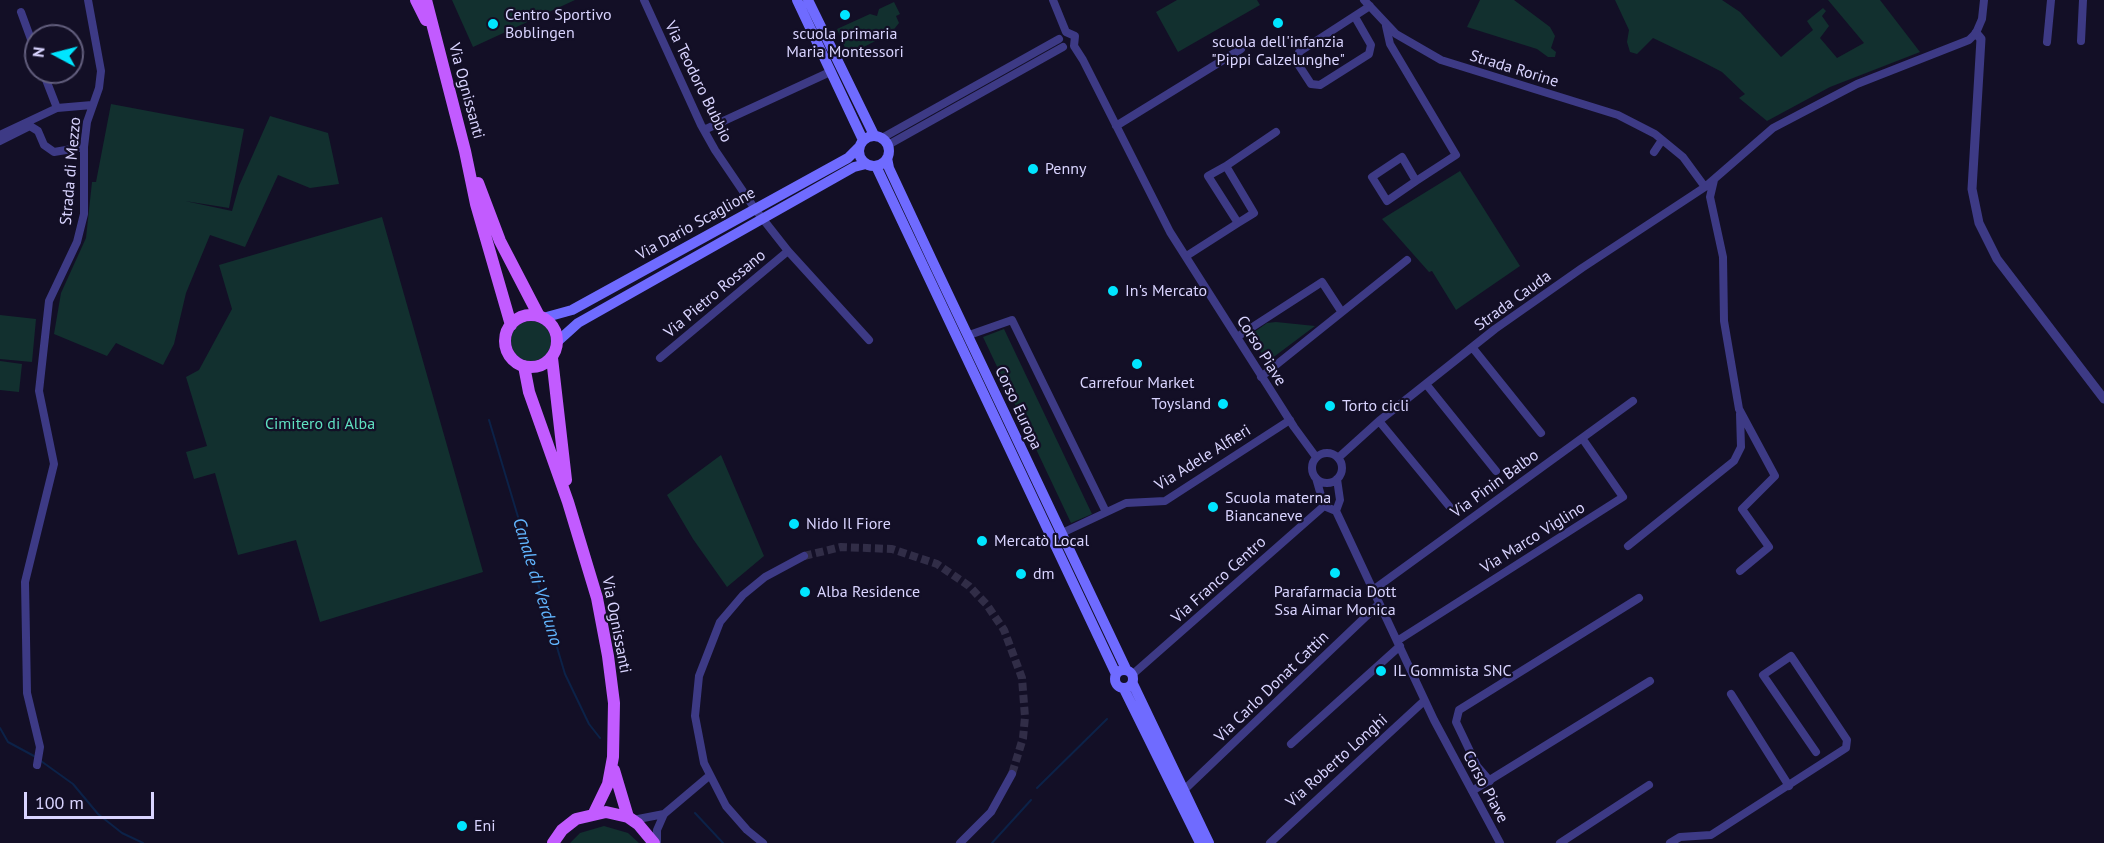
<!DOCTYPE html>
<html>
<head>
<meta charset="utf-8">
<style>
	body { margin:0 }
	#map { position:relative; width:2104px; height:843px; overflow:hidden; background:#130f26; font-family:"PT Sans",sans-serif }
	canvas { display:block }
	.north { position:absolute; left:24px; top:24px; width:60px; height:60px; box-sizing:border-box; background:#130f26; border:2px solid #625e7d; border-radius:50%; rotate:277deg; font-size:16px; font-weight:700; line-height:24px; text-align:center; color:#d9d4ff }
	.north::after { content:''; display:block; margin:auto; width:21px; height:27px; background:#00e5ff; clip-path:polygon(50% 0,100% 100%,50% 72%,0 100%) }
	.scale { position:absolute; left:24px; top:792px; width:130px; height:27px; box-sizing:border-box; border:3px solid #d9d4ff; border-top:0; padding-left:8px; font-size:18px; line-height:21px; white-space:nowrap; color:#d9d4ff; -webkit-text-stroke:4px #130f26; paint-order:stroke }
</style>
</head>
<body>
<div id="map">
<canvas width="2104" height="843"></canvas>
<div class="north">N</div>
<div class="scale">100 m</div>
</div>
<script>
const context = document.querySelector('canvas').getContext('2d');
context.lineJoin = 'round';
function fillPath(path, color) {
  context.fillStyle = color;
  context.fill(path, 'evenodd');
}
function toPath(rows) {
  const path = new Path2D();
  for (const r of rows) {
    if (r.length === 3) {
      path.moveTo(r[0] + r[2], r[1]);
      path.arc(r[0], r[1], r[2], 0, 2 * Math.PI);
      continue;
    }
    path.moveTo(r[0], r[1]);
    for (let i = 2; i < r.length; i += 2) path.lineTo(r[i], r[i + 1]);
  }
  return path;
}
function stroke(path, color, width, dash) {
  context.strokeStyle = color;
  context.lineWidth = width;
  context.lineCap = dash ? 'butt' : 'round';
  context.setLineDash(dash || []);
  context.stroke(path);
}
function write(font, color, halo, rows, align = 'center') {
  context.font = font + ' "PT Sans",sans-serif';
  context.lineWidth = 4.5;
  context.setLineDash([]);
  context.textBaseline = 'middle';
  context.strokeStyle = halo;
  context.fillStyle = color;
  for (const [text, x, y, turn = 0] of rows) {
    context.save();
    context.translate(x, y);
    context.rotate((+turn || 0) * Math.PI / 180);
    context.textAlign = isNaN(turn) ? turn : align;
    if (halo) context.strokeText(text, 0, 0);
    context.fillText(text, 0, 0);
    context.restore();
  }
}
fillPath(toPath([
	[452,0,575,0,473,47],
	[1177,0,1257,0,1260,5,1178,52,1156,12],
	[1480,0,1514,0,1550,27,1555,36,1551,48,1556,52,1555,57,1548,57,1537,49,1467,27],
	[1615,0,1722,0,1740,12,1781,57,1813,30,1807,21,1823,8,1826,11,1822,16,1829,26,1820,38,1837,58,1864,43,1828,0,1880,0,1920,52,1830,87,1767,121,1739,98,1745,94,1722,72,1699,60,1653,38,1637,54,1630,52,1627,42,1629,30],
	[894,2,900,14,896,16,899,23,891,33,848,55,837,29,870,14,877,16,879,9],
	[111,104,244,129,229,208,185,201,232,211,239,186,270,116,328,133,339,184,310,188,278,175,245,247,210,235,186,293,174,344,163,365,116,343,107,356,54,334,61,293,86,238,92,182,96,182],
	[1460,171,1520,266,1456,310,1432,271,1429,272,1382,219],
	[382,217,483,572,320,622,296,540,238,555,215,473,194,479,186,452,207,446,186,377,199,370,232,309,219,265],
	[0,315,36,319,32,362,0,359],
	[531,341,20],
	[1276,322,1315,326,1267,362,1250,335,1267,323],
	[1004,329,1092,514,1071,523,983,337],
	[0,361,22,364,19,392,0,390],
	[721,455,764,556,727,587,693,539,667,495],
	[604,826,628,833,639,843,570,843,580,833]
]), '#12302f');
stroke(toPath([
	[489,420,565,674,589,724,600,738],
	[0,728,8,742,34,756,73,784,98,814,122,833,143,843],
	[1037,788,1107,719],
	[695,813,723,843],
	[992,843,1031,800]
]), '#0c2248', 2);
stroke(toPath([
	[804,556,841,547,892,549,937,564,969,586,987,605,1004,630,1022,678,1025,717,1023,738,1012,774]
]), '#312d47', 8, [8, 4]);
stroke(toPath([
	[644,0,701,125,715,150,755,209,788,251,869,340],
	[1053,0,1066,32,1075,36,1074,46,1083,60,1170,232,1294,427,1316,457],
	[1364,0,1396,34,1441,60,1618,115,1655,134,1683,157,1705,187],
	[21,12,36,53],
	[1355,17,1371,45,1369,54,1320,85,1311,84,1298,64,1299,52,1370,6],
	[1386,26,1390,44,1456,155,1416,181,1387,201,1372,177,1402,157,1416,181],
	[2081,41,2083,0],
	[2047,42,2051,0],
	[43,72,57,108],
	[1116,126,1241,49],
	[704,130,830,72],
	[0,135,57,108,92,105],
	[882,138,1059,39],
	[0,141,30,126,38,131,44,145,54,152,84,147],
	[888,145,1063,47],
	[1654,152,1662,140],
	[1226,166,1276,132],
	[1714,180,1710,197,1723,257,1724,321,1739,409,1775,476,1742,509,1769,547,1740,571],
	[1186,257,1188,255,1238,223,1254,213,1226,166,1208,176,1238,223],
	[972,334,1012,320,1106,512],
	[1237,337,1322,282,1341,311],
	[1472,347,1541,433],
	[660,358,788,251],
	[1261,377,1407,260],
	[1426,384,1496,471],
	[1379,421,1449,506],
	[1327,468,15],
	[1338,458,1379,421,1495,329,1582,268,1705,187,1773,128,1857,84,1969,40,1976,33,1982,19,1984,0],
	[1316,478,1324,506,1336,511],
	[1336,511,1434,720,1500,843],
	[1336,511,1340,500,1337,479],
	[1062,533,1126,503,1165,501,1290,420],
	[1628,546,1734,461,1741,447,1740,414],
	[1373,590,1633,401],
	[1397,641,1623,497,1582,438],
	[1133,674,1324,506],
	[1731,694,1789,786],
	[1291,744,1400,646],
	[37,765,40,747,27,693,25,582,54,464,39,391,49,301,77,242,84,214,84,147,87,122,99,88,101,71,88,0],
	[1490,781,1477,766,1456,722,1459,710,1639,598],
	[1184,790,1379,604],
	[1472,791,1650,681],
	[633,820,664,814],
	[657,843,657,830,664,814,709,776],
	[763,843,747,830,726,806,704,763,695,716,699,676,720,622,743,595,765,577,804,556],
	[960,843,991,812,1012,774],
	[1270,843,1424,701],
	[1560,843,1649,785],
	[1670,843,1680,837,1711,835,1846,748,1847,740,1791,656,1763,675,1816,752]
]), '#3d3a85', 8);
stroke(toPath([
	[1976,33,1981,39,1972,189,1979,223,1997,259,2104,399]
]), '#3d3a85', 9);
stroke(toPath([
	[797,0,863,140],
	[808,0,874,135],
	[874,151,15],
	[887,158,889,168,932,260,1126,669],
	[876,166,1116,674],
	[543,318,572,310,848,158,859,147],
	[558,341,578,323,854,167,866,164],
	[1124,679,9],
	[1133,684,1209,843],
	[1124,689,1200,843]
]), '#6f6bff', 10);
stroke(toPath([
	[416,0,426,20],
	[426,0,465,151,476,204,511,325],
	[478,183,500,241,539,316],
	[531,341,26],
	[552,358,566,480],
	[524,366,529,392,568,502,597,598,608,656,614,703,613,757,608,784,594,813],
	[614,770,628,817],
	[553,843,562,830,576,819,606,812,628,817,638,824,654,843]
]), '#c25bff', 12);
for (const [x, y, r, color] of [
	[845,15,6,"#00e5ff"],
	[1278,23,6,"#00e5ff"],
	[493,24,6,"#00e5ff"],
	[1033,169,6,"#00e5ff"],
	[1113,291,6,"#00e5ff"],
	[1137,364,6,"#00e5ff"],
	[1223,404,6,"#00e5ff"],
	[1330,406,6,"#00e5ff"],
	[1213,507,6,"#00e5ff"],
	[794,524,6,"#00e5ff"],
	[982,541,6,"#00e5ff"],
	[1335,573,6,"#00e5ff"],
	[1021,574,6,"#00e5ff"],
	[805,592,6,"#00e5ff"],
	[1381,671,6,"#00e5ff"],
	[462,826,6,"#00e5ff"]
]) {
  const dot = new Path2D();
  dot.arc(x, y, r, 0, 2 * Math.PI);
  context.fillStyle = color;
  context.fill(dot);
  stroke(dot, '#130f26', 2);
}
write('16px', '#d9d4ff', '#130f26', [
	["Centro Sportivo",505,15],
	["Boblingen",505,33],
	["scuola primaria",845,34,"center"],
	["Maria Montessori",845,52,"center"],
	["scuola dell'infanzia",1278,42,"center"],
	["\"Pippi Calzelunghe\"",1278,60,"center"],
	["Penny",1045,169],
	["In's Mercato",1125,291],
	["Carrefour Market",1137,383,"center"],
	["Toysland",1211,404,"right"],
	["Torto cicli",1342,406],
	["Scuola materna",1225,498],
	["Biancaneve",1225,516],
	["Nido Il Fiore",806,524],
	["Mercatò Local",994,541],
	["dm",1033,574],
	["Alba Residence",817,592],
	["Parafarmacia Dott",1335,592,"center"],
	["Ssa Aimar Monica",1335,610,"center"],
	["IL Gommista SNC",1393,671],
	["Eni",474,826]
], 'left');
write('16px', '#d9d4ff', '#130f26', [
	["Strada Rorine",1514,69,17],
	["Via Teodoro Bubbio",698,82,64],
	["Via Ognissanti",466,91,75],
	["Strada di Mezzo",71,171,-85],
	["Via Dario Scaglione",696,224,-29],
	["Via Pietro Rossano",715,294,-40],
	["Strada Cauda",1513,301,-36],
	["Corso Piave",1261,351,58],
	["Corso Europa",1018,408,65],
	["Via Adele Alfieri",1203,458,-32],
	["Via Pinin Balbo",1495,484,-36],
	["Via Marco Viglino",1533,538,-32],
	["Via Franco Centro",1219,580,-42],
	["Via Ognissanti",616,625,79],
	["Via Carlo Donat Cattin",1272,687,-44],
	["Via Roberto Longhi",1337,761,-42],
	["Corso Piave",1485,787,62]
]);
write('16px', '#5fe0c0', '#130f26', [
	["Cimitero di Alba",320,424]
]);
write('italic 18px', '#62b6ff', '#130f26', [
	["Canale di Verduno",537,582,73]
]);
</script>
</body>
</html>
